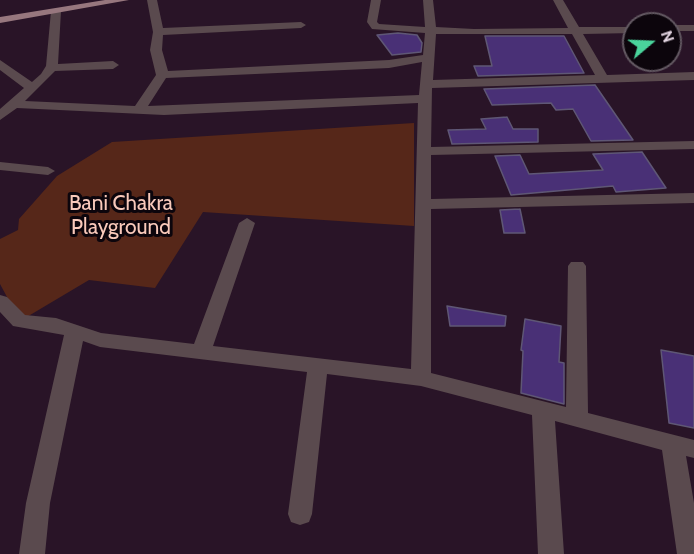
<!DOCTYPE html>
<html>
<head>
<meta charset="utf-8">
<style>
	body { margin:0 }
	#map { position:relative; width:694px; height:554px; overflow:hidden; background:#291427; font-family:Cabin,sans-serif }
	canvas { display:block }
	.north { position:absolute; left:622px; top:12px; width:60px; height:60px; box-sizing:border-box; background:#0c050c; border:2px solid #635962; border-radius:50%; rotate:71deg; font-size:16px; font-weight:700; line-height:24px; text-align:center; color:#e5d6e3 }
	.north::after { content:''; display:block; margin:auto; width:21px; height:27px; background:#4ad49c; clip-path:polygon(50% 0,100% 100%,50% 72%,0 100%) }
</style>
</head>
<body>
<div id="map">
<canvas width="694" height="554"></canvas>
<div class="north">N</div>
</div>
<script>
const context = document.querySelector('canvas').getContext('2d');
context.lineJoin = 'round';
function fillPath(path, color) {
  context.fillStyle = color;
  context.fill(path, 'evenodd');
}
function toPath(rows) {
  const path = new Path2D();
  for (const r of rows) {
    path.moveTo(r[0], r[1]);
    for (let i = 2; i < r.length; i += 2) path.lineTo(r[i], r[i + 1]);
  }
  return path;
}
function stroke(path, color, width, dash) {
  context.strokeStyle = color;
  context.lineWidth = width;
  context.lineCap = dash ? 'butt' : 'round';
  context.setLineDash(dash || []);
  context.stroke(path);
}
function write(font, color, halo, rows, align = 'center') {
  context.font = font + ' Cabin,sans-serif';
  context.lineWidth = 6;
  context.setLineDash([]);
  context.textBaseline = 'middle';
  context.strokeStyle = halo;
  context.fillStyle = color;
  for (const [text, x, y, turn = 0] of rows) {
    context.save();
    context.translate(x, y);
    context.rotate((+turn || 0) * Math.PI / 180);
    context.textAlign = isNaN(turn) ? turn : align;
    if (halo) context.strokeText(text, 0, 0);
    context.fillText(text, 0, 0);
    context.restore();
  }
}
fillPath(toPath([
	[414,123,414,226,203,212,155,288,89,280,20,321,0,284,0,239,18,230,19,219,57,176,112,142]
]), '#562719');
const building = toPath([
	[398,33,417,35,422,43,421,52,392,55,377,35,398,33],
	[485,36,564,36,584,73,478,76,474,66,492,66,485,36],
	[595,85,633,140,591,141,573,109,556,110,551,103,492,105,484,89,595,85],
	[507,117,513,129,538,129,538,142,452,144,448,130,486,129,481,119,507,117],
	[642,152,666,188,616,192,613,186,511,195,495,156,520,155,529,174,603,170,593,154,642,152],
	[520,209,525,233,504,233,500,210,520,209],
	[447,306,506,316,505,326,450,326,447,306],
	[525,319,561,326,559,362,564,363,564,404,521,393,523,351,521,350,525,319],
	[661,350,694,356,694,428,669,423,661,350]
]);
fillPath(building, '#493076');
stroke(building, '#5f5775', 1.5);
fillPath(toPath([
	[147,0,157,0,163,28,301,22,306,25,301,28,163,35,162,50,168,71,389,60,423,55,425,33,372,29,367,22,371,0,381,0,377,22,379,24,425,27,423,0,433,0,436,27,474,29,568,28,553,0,563,0,579,27,634,27,634,33,583,34,607,75,694,72,694,80,432,88,431,147,694,141,694,149,431,155,431,199,694,193,694,203,431,209,431,373,566,407,568,266,571,262,583,262,586,266,588,413,694,440,694,458,686,456,694,503,694,554,677,554,662,450,555,421,564,554,538,554,532,415,421,386,327,374,312,514,309,522,300,525,291,522,288,514,307,372,100,347,83,341,50,503,45,554,19,554,26,503,64,335,13,326,0,312,0,295,7,297,25,315,56,318,101,333,194,344,239,223,247,218,255,223,213,346,411,369,418,103,164,115,17,108,0,120,0,109,24,88,0,70,0,60,32,82,41,74,46,66,51,11,56,8,61,11,58,64,113,61,119,65,113,69,55,71,25,101,135,106,156,75,150,50,153,32,147,0],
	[436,34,572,34,595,75,433,80,436,34],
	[422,62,419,95,148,106,166,78,389,68,422,62],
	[670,25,694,25,694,31,670,31,670,25],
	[0,162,48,167,55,171,48,175,0,170,0,162]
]), '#5a4a4e');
fillPath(toPath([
	[105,0,129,0,0,23,0,17,105,0]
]), '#97777e');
write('21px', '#f9c9ba', '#0c050c', [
	["Bani Chakra",121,204],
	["Playground",121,228]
]);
</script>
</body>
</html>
